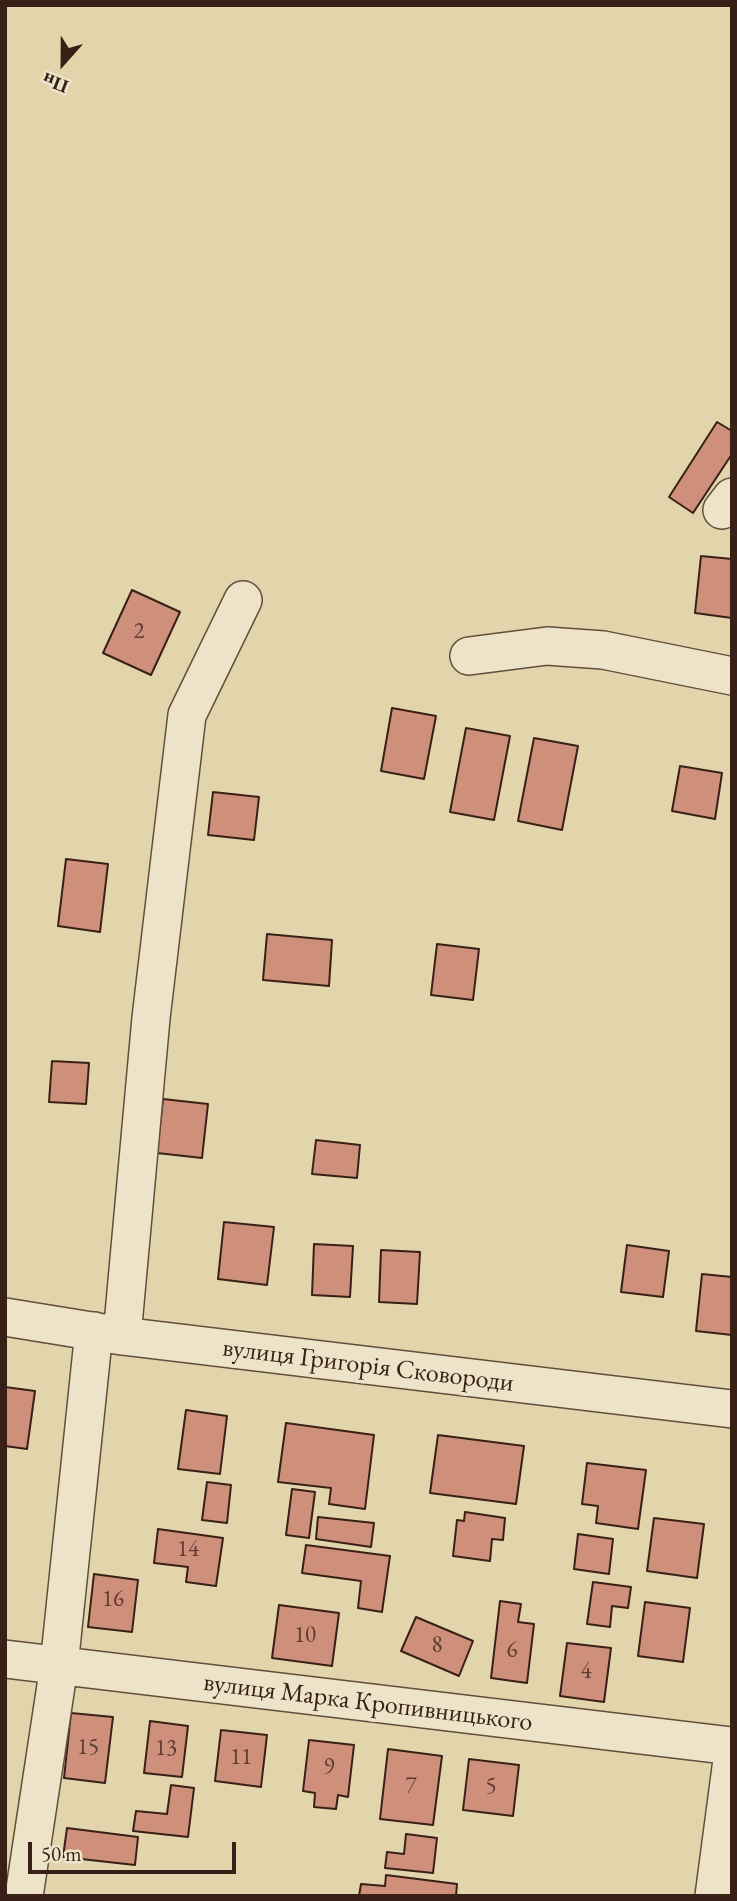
<!DOCTYPE html>
<html>
<head>
<meta charset="utf-8">
<style>
	body { margin:0 }
	#map { position:relative; width:737px; height:1901px; overflow:hidden; background:#e2d4ab; font-family:"EB Garamond",serif }
	canvas { display:block }
	.frame { position:absolute; inset:0; border:7px solid #392017; pointer-events:none }
	.north { position:absolute; left:28px; top:28px; width:70px; height:70px; -webkit-text-stroke:5px #ece3c8; paint-order:stroke; rotate:201deg; font-size:19px; font-weight:700; line-height:28px; text-align:center; color:#392017 }
	.north::after { content:''; display:block; margin:auto; width:24px; height:32px; background:#392017; clip-path:polygon(50% 0,100% 100%,50% 72%,0 100%) }
	.scale { position:absolute; left:28px; top:1842px; width:208px; height:32px; box-sizing:border-box; border:4px solid #392017; border-top:0; padding-left:9px; font-size:21px; line-height:24px; white-space:nowrap; color:#392017; -webkit-text-stroke:5px #ece3c8; paint-order:stroke }
</style>
</head>
<body>
<div id="map">
<canvas width="737" height="1901"></canvas>
<div class="frame"></div>
<div class="north">Пн</div>
<div class="scale">50 m</div>
</div>
<script>
const context = document.querySelector('canvas').getContext('2d');
context.lineJoin = 'round';
function fillPath(path, color) {
  context.fillStyle = color;
  context.fill(path, 'evenodd');
}
function toPath(rows) {
  const path = new Path2D();
  for (const r of rows) {
    path.moveTo(r[0], r[1]);
    for (let i = 2; i < r.length; i += 2) path.lineTo(r[i], r[i + 1]);
  }
  return path;
}
function stroke(path, color, width, dash) {
  context.strokeStyle = color;
  context.lineWidth = width;
  context.lineCap = dash ? 'butt' : 'round';
  context.setLineDash(dash || []);
  context.stroke(path);
}
function write(font, color, halo, rows, align = 'center') {
  context.font = font + ' "EB Garamond",serif';
  context.lineWidth = 7;
  context.setLineDash([]);
  context.textBaseline = 'middle';
  context.strokeStyle = halo;
  context.fillStyle = color;
  for (const [text, x, y, turn = 0] of rows) {
    context.save();
    context.translate(x, y);
    context.rotate((+turn || 0) * Math.PI / 180);
    context.textAlign = isNaN(turn) ? turn : align;
    if (halo) context.strokeText(text, 0, 0);
    context.fillText(text, 0, 0);
    context.restore();
  }
}
const building = toPath([
	[717,422,732,431,732,454,693,513,669,497,717,422],
	[701,556,732,559,732,618,695,613,701,556],
	[132,590,180,612,151,675,103,653,132,590],
	[392,708,436,716,424,779,381,771,392,708],
	[466,728,510,736,494,820,450,812,466,728],
	[534,738,578,746,562,830,518,821,534,738],
	[680,766,722,773,715,819,672,811,680,766],
	[213,792,259,797,254,840,208,835,213,792],
	[66,859,108,864,100,932,58,926,66,859],
	[267,934,332,940,329,986,263,980,267,934],
	[437,944,479,949,473,1000,431,995,437,944],
	[52,1061,89,1063,86,1104,49,1102,52,1061],
	[163,1099,208,1104,202,1158,157,1153,163,1099],
	[316,1140,360,1145,357,1178,312,1174,316,1140],
	[224,1222,274,1227,267,1285,218,1279,224,1222],
	[314,1244,353,1246,350,1297,312,1295,314,1244],
	[627,1245,669,1251,663,1297,621,1292,627,1245],
	[381,1250,420,1252,417,1304,379,1302,381,1250],
	[702,1274,732,1277,732,1335,696,1331,702,1274],
	[5,1387,35,1391,27,1449,5,1446,5,1387],
	[186,1410,227,1416,220,1474,178,1469,186,1410],
	[286,1423,374,1435,365,1509,329,1504,331,1488,278,1482,286,1423],
	[438,1435,524,1446,516,1504,430,1493,438,1435],
	[587,1463,646,1470,638,1529,596,1523,598,1506,582,1504,587,1463],
	[207,1482,231,1485,227,1523,202,1520,207,1482],
	[292,1489,315,1492,309,1538,286,1535,292,1489],
	[465,1512,505,1518,503,1540,492,1539,490,1561,453,1556,457,1520,464,1521,465,1512],
	[318,1517,374,1523,371,1547,316,1539,318,1517],
	[654,1518,704,1524,697,1578,647,1571,654,1518],
	[158,1529,223,1538,216,1586,186,1582,188,1567,154,1563,158,1529],
	[578,1534,613,1539,609,1574,574,1569,578,1534],
	[306,1545,390,1556,382,1612,358,1608,361,1581,302,1573,306,1545],
	[94,1574,138,1580,132,1632,88,1627,94,1574],
	[593,1582,631,1587,628,1608,612,1606,610,1627,587,1624,593,1582],
	[500,1601,521,1604,518,1622,534,1624,527,1683,491,1678,500,1601],
	[645,1602,690,1608,683,1662,638,1656,645,1602],
	[279,1605,339,1613,332,1666,272,1658,279,1605],
	[416,1617,473,1641,459,1676,401,1651,416,1617],
	[567,1643,611,1648,604,1702,560,1696,567,1643],
	[71,1713,113,1717,105,1783,64,1778,71,1713],
	[150,1721,188,1726,182,1777,144,1773,150,1721],
	[221,1730,267,1735,261,1787,215,1781,221,1730],
	[309,1740,354,1745,348,1797,338,1795,336,1809,314,1807,315,1793,303,1791,309,1740],
	[388,1749,442,1756,433,1825,380,1819,388,1749],
	[469,1759,519,1765,513,1816,463,1810,469,1759],
	[171,1785,194,1788,188,1837,133,1831,136,1811,167,1814,171,1785],
	[67,1828,138,1837,135,1865,63,1857,67,1828],
	[406,1834,437,1838,433,1873,385,1868,387,1852,404,1854,406,1834],
	[386,1875,457,1884,456,1896,359,1896,361,1884,385,1886,386,1875]
]);
fillPath(building, '#ce907b');
stroke(building, '#392017', 2);
const minor = toPath([
	[722,510,732,497],
	[469,656,547,646,603,650,732,676],
	[5,1317,122,1336,732,1409],
	[122,1336,151,1018,187,715,243,600],
	[5,1659,732,1746],
	[24,1896,59,1666,94,1331],
	[714,1896,732,1760]
]);
stroke(minor, '#634d3c', 40);
stroke(minor, '#ece3c8', 37);
write('23px', '#5e3c30', null, [
	["2",139,632],
	["14",188,1550],
	["16",113,1600],
	["10",305,1636],
	["8",437,1646],
	["6",512,1651],
	["4",586,1672],
	["15",88,1748],
	["13",166,1749],
	["11",241,1758],
	["9",329,1768],
	["7",411,1787],
	["5",491,1787]
]);
write('26px', '#392017', '#ece3c8', [
	["вулиця Григорія Сковороди",368,1366,7],
	["вулиця Марка Кропивницького",368,1703,7]
]);
</script>
</body>
</html>
